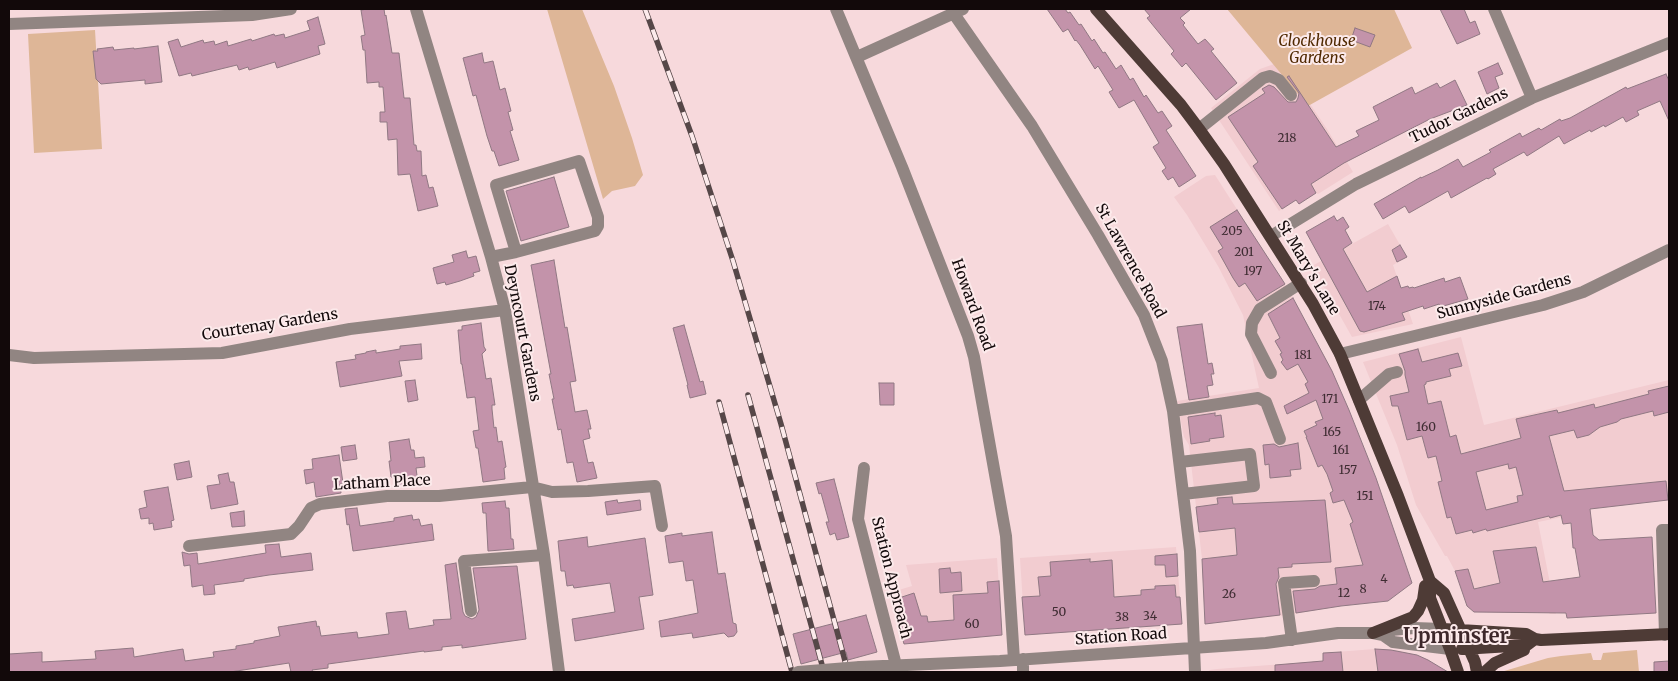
<!DOCTYPE html>
<html>
<head>
<meta charset="utf-8">
<style>
	body { margin:0 }
	#map { position:relative; width:1678px; height:681px; overflow:hidden; background:#f7d9dc; font-family:Merriweather,serif }
	canvas { display:block }
	.frame { position:absolute; inset:0; border:10px solid #12090a; pointer-events:none }
</style>
</head>
<body>
<div id="map">
<canvas width="1678" height="681"></canvas>
<div class="frame"></div>
</div>
<script>
const context = document.querySelector('canvas').getContext('2d');
context.lineJoin = 'round';
function fillPath(path, color) {
  context.fillStyle = color;
  context.fill(path, 'evenodd');
}
function toPath(rows) {
  const path = new Path2D();
  for (const r of rows) {
    path.moveTo(r[0], r[1]);
    for (let i = 2; i < r.length; i += 2) path.lineTo(r[i], r[i + 1]);
  }
  return path;
}
function stroke(path, color, width, dash) {
  context.strokeStyle = color;
  context.lineWidth = width;
  context.lineCap = dash ? 'butt' : 'round';
  context.setLineDash(dash || []);
  context.stroke(path);
}
function write(font, color, halo, rows, align = 'center') {
  context.font = font + ' Merriweather,serif';
  context.lineWidth = 4;
  context.setLineDash([]);
  context.textBaseline = 'middle';
  context.strokeStyle = halo;
  context.fillStyle = color;
  for (const [text, x, y, turn = 0] of rows) {
    context.save();
    context.translate(x, y);
    context.rotate((+turn || 0) * Math.PI / 180);
    context.textAlign = isNaN(turn) ? turn : align;
    if (halo) context.strokeText(text, 0, 0);
    context.fillText(text, 0, 0);
    context.restore();
  }
}
fillPath(toPath([
	[1277,63,1292,77,1327,129,1353,172,1318,194,1316,193,1299,204,1296,200,1279,211,1211,108,1260,69],
	[1215,175,1288,289,1332,370,1368,458,1409,575,1341,606,1288,615,1205,624,1202,559,1189,445,1184,437,1177,401,1259,388,1243,315,1218,266,1187,215,1174,197,1206,176],
	[1388,224,1407,257,1393,265,1413,324,1352,337,1312,266],
	[1461,337,1484,425,1669,380,1669,500,1577,510,1577,514,1538,522,1556,614,1550,614,1549,613,1474,612,1467,606,1455,571,1447,556,1445,556,1416,505,1397,445,1363,362],
	[1176,547,1182,624,1025,635,1020,558],
	[997,558,1002,633,1000,635,904,644,889,593,912,586,906,565],
	[1375,649,1397,650,1417,655,1429,660,1444,672,1207,672,1210,670,1217,669,1323,661,1323,653]
]), '#f2ccd0');
fillPath(toPath([
	[547,9,582,9,614,86,632,138,643,175,635,186,612,191,603,199],
	[1227,9,1394,9,1412,48,1308,106],
	[95,30,102,149,34,153,28,34],
	[1637,650,1639,672,1501,672,1548,658,1561,656,1591,653,1593,660,1601,660,1603,653]
]), '#deb697');
const building = toPath([
	[368,9,384,9,385,16,386,15,392,53,399,53,404,98,410,98,414,145,416,145,417,151,421,151,422,176,426,175,429,188,433,187,438,206,418,211,410,174,398,175,397,139,388,140,387,122,380,122,380,112,385,112,383,87,379,87,379,82,367,83,365,50,363,50,361,36,365,35,361,10,368,9],
	[1047,9,1065,9,1068,13,1070,12,1079,25,1081,24,1092,41,1094,39,1103,53,1105,52,1116,69,1121,65,1130,80,1133,78,1144,97,1146,95,1158,113,1162,111,1172,126,1166,130,1196,176,1179,187,1173,177,1168,180,1162,171,1166,168,1153,147,1159,143,1134,100,1119,108,1109,92,1113,90,1098,66,1095,69,1080,45,1076,40,1075,41,1068,29,1063,32,1047,9],
	[1144,9,1191,9,1180,18,1185,23,1183,25,1198,44,1205,39,1214,49,1211,51,1237,83,1216,100,1186,63,1182,67,1171,54,1174,51,1147,18,1150,16,1144,9],
	[1440,9,1464,9,1470,23,1475,21,1480,34,1457,44,1440,9],
	[318,17,325,44,318,46,320,54,277,68,275,62,249,70,248,67,239,70,237,65,192,76,191,73,179,76,168,42,178,39,181,47,203,40,204,43,214,41,215,45,227,41,228,46,251,39,252,41,274,34,275,36,284,34,285,38,310,30,307,21,318,17],
	[1355,28,1375,35,1370,47,1351,40,1355,28],
	[158,46,162,82,145,84,145,80,101,84,96,79,93,51,98,51,97,49,113,47,114,50,134,48,134,49,158,46],
	[482,53,484,63,493,61,500,90,505,88,511,111,508,112,513,130,510,131,519,160,499,166,494,151,492,151,487,136,476,95,473,96,463,58,482,53],
	[1498,63,1503,74,1495,77,1499,88,1487,94,1478,72,1498,63],
	[1666,74,1669,81,1669,121,1660,101,1637,111,1639,115,1626,122,1623,117,1605,127,1604,125,1591,132,1590,130,1564,144,1559,136,1527,156,1524,152,1493,169,1496,174,1488,179,1487,178,1451,198,1448,191,1409,213,1405,206,1383,219,1374,204,1421,177,1421,178,1438,170,1458,159,1463,167,1491,152,1489,150,1520,133,1522,137,1539,128,1541,130,1560,119,1561,121,1570,118,1626,87,1627,89,1666,74],
	[1289,76,1336,147,1359,136,1356,131,1379,120,1373,107,1412,87,1415,94,1437,83,1440,88,1455,80,1467,105,1430,119,1344,163,1311,184,1316,193,1299,204,1296,200,1282,209,1253,166,1258,162,1228,117,1265,93,1262,89,1269,85,1274,87,1288,102,1296,102,1298,98,1299,93,1287,77,1289,76],
	[554,177,569,227,521,241,506,191,554,177],
	[1237,210,1285,284,1257,301,1245,283,1239,287,1233,278,1218,251,1223,248,1210,227,1237,210],
	[1334,216,1337,221,1343,217,1349,227,1345,230,1352,243,1343,249,1367,292,1397,276,1401,288,1408,286,1409,288,1413,287,1414,288,1444,278,1445,282,1460,277,1468,299,1440,307,1439,304,1424,309,1423,306,1402,313,1405,320,1364,332,1360,331,1306,232,1334,216],
	[1400,245,1407,257,1397,262,1392,250,1400,245],
	[466,251,468,258,476,256,480,271,473,273,474,276,460,281,446,285,445,282,437,284,433,268,454,262,452,255,466,251],
	[554,260,565,328,567,327,576,381,570,382,575,412,587,410,591,429,588,429,590,438,583,440,588,463,593,462,597,478,577,482,573,462,567,463,561,429,558,430,552,399,554,399,549,374,551,374,531,265,554,260],
	[1293,298,1332,371,1349,410,1376,478,1412,583,1388,601,1341,606,1296,613,1293,591,1315,589,1320,586,1337,584,1335,568,1363,565,1350,524,1353,522,1344,500,1333,503,1330,493,1333,491,1327,474,1322,465,1318,467,1306,437,1307,437,1304,431,1317,425,1315,422,1323,419,1316,400,1287,414,1284,406,1309,393,1305,384,1308,382,1298,364,1287,370,1281,362,1283,360,1280,354,1282,353,1275,341,1280,338,1268,314,1293,298],
	[481,323,484,347,486,350,482,354,486,379,491,378,495,405,492,405,492,409,494,428,496,427,498,442,502,441,506,467,504,468,505,479,483,482,478,448,476,448,473,431,479,430,475,397,467,398,462,364,461,364,458,330,462,330,462,326,481,323],
	[1202,324,1208,364,1212,363,1214,374,1211,374,1213,385,1207,386,1209,397,1189,400,1177,327,1202,324],
	[684,325,700,382,703,381,706,394,690,398,687,385,688,385,673,328,684,325],
	[421,344,422,359,399,361,402,376,340,387,336,362,356,359,355,355,366,353,366,352,376,350,376,353,400,349,400,346,421,344],
	[1418,349,1422,362,1458,353,1462,366,1449,369,1451,376,1426,382,1426,384,1424,385,1428,404,1441,401,1450,437,1456,435,1461,454,1521,438,1516,419,1557,410,1558,413,1594,404,1595,408,1649,394,1648,391,1669,386,1669,412,1654,416,1653,411,1621,419,1617,422,1600,427,1589,435,1577,438,1574,430,1549,436,1564,491,1666,481,1668,500,1590,509,1593,535,1599,540,1652,537,1656,613,1567,618,1566,613,1474,612,1467,606,1455,571,1468,569,1474,589,1500,583,1493,551,1536,547,1543,582,1580,577,1575,548,1573,548,1571,523,1563,524,1561,515,1550,518,1549,516,1487,531,1486,529,1473,533,1472,530,1456,534,1451,517,1447,518,1438,482,1442,481,1436,456,1428,458,1422,436,1407,440,1398,406,1392,406,1390,396,1409,392,1405,375,1405,371,1399,354,1418,349],
	[1508,464,1509,469,1516,467,1523,495,1517,496,1518,502,1486,510,1476,472,1508,464],
	[415,380,418,400,408,402,405,381,415,380],
	[879,383,894,383,894,405,880,405,879,383],
	[1215,413,1215,416,1221,415,1224,437,1209,439,1210,441,1191,444,1188,417,1215,413],
	[409,439,411,450,414,450,415,458,424,457,425,467,416,468,418,483,395,486,394,477,391,477,389,461,391,461,389,442,409,439],
	[1298,443,1301,469,1290,470,1291,476,1270,478,1269,464,1265,465,1263,445,1274,444,1279,447,1298,443],
	[355,445,357,459,343,461,341,447,355,445],
	[339,455,343,483,340,484,341,493,316,497,314,482,306,484,304,470,313,469,312,459,339,455],
	[189,461,192,477,177,480,174,464,189,461],
	[228,473,230,482,234,482,238,504,211,509,207,486,220,484,218,475,228,473],
	[834,479,849,537,837,540,835,533,830,535,826,522,829,522,821,493,819,494,816,483,834,479],
	[168,487,174,520,171,521,172,527,154,530,153,523,149,524,149,518,141,519,139,509,147,507,144,491,168,487],
	[1232,497,1233,504,1325,500,1331,562,1292,564,1292,567,1278,568,1279,577,1276,584,1280,615,1205,624,1202,559,1237,555,1235,528,1199,532,1196,507,1218,504,1217,498,1232,497],
	[617,500,618,503,640,500,641,510,607,515,605,502,617,500],
	[505,501,506,508,509,508,511,539,513,539,514,549,488,551,486,513,483,513,482,503,505,501],
	[357,508,360,526,394,521,394,518,412,515,413,520,419,519,421,526,432,524,434,540,353,551,349,524,347,525,345,509,357,508],
	[244,511,245,526,232,527,230,513,244,511],
	[712,532,718,574,725,573,733,623,736,624,737,632,734,636,728,637,724,633,693,638,692,633,661,637,659,621,698,613,693,580,686,581,683,561,669,563,665,536,682,533,682,536,712,532],
	[587,537,588,547,645,538,653,595,639,597,644,629,575,641,572,619,615,612,610,583,574,588,573,585,567,586,565,571,561,571,558,541,587,537],
	[279,544,281,557,311,553,313,570,269,575,244,579,244,581,214,585,215,594,204,595,203,585,192,587,190,565,184,566,182,552,189,554,197,553,198,564,266,553,265,545,279,544],
	[1177,554,1178,576,1166,577,1165,565,1155,565,1155,556,1177,554],
	[1090,559,1090,562,1112,560,1114,597,1141,595,1141,590,1155,589,1155,586,1175,585,1176,597,1180,597,1182,624,1025,635,1022,597,1040,596,1038,577,1051,576,1050,562,1090,559],
	[456,563,463,612,465,616,472,619,476,617,479,610,473,568,517,566,526,639,462,648,462,645,442,647,442,650,424,652,424,651,328,664,328,668,312,670,313,672,291,672,289,663,230,672,9,672,9,654,42,652,42,662,96,659,95,651,133,648,134,657,183,649,185,661,214,657,213,652,236,649,236,646,254,643,254,641,280,636,278,627,316,621,317,627,319,626,321,636,357,632,358,638,389,634,386,613,406,611,409,629,434,625,433,620,451,619,445,565,456,563],
	[950,568,951,573,961,572,962,591,940,593,939,569,950,568],
	[999,581,1002,635,904,644,892,601,896,600,896,599,914,593,921,616,927,616,928,622,954,620,953,595,988,593,987,582,999,581],
	[866,615,877,652,848,660,846,652,801,664,793,634,866,615],
	[1375,649,1391,650,1417,655,1428,660,1448,672,1378,672,1375,649],
	[1341,652,1343,672,1275,672,1275,665,1323,661,1323,653,1341,652],
	[1669,661,1669,672,1654,672,1654,662,1669,661]
]);
fillPath(building, '#c393aa');
stroke(building, '#907883', 1);
stroke(toPath([
	[416,9,491,257,505,310,544,555,559,672],
	[836,9,902,167,968,336,974,357,1006,536,1014,660],
	[1494,9,1532,98],
	[954,14,1032,126,1098,235,1144,315,1162,361,1173,411,1190,551,1195,672],
	[9,24,252,15,291,9],
	[857,57,963,9],
	[1199,129,1263,78,1270,76,1279,80,1291,95],
	[1271,236,1356,184,1532,98,1669,43],
	[491,257,516,252,595,231,598,226,598,217,579,161,496,185,516,252],
	[1340,354,1543,305,1583,292,1669,250],
	[9,355,34,358,222,353,350,329,505,310],
	[1271,373,1251,334,1252,323,1260,309,1301,283],
	[1359,400,1389,374,1397,372],
	[1173,411,1258,398,1266,402,1280,439],
	[1180,462,1250,454,1254,486,1183,494],
	[864,468,858,519,896,665],
	[189,546,291,534,299,526,311,508,320,504,387,496,439,496,532,487,552,492,588,491,655,486,662,526],
	[471,611,464,561,544,555],
	[1383,635,1391,630,1414,628,1443,629],
	[1665,635,1662,530,1669,530],
	[1292,640,1284,583,1314,581],
	[1023,659,1023,672],
	[860,667,1000,661,1266,643,1338,633,1373,633,1383,635,1393,642,1450,649]
]), '#918582', 12);
stroke(toPath([
	[1096,9,1181,105,1199,129,1224,164,1313,304,1340,354,1398,496,1430,581,1430,598,1450,649,1458,672],
	[1430,581,1444,593,1475,662,1477,672],
	[1443,629,1526,634,1535,639,1541,640,1669,634],
	[1373,633,1413,617,1418,611,1423,600,1425,586],
	[1462,649,1527,645,1535,639],
	[1485,672,1495,663,1524,650]
]), '#4e3b36', 12);
const rail = toPath([
	[645,9,692,136,733,261,781,424,848,672],
	[748,395,824,672],
	[719,402,792,672]
]);
stroke(rail, '#564748', 5.5);
stroke(rail, '#fceaeb', 4, [11]);
stroke(toPath([
	[798,672,860,667]
]), '#918582', 12);
write('12px', '#3e2c32', null, [
	["218",1287,139],
	["205",1232,232],
	["201",1244,253],
	["197",1253,272],
	["174",1377,307],
	["181",1303,356],
	["171",1330,400],
	["160",1426,428],
	["165",1332,433],
	["161",1341,451],
	["157",1348,471],
	["151",1365,497],
	["4",1384,580],
	["8",1363,590],
	["12",1344,594],
	["26",1229,595],
	["50",1059,613],
	["34",1150,617],
	["38",1122,618],
	["60",972,625]
]);
write('italic 15px', '#502901', '#fceaeb', [
	["Clockhouse",1317,42],
	["Gardens",1317,59]
]);
write('15px', '#12090a', '#fceaeb', [
	["Tudor Gardens",1459,116,-26],
	["St Lawrence Road",1130,261,61],
	["St Mary's Lane",1308,268,59],
	["Sunnyside Gardens",1504,297,-15],
	["Howard Road",972,305,70],
	["Courtenay Gardens",270,325,-9],
	["Deyncourt Gardens",522,333,79],
	["Latham Place",382,483,-3],
	["Station Approach",891,578,76],
	["Station Road",1121,637,-4]
]);
write('bold 20px', '#3d272a', '#fceaeb', [
	["Upminster",1456,637]
]);
</script>
</body>
</html>
